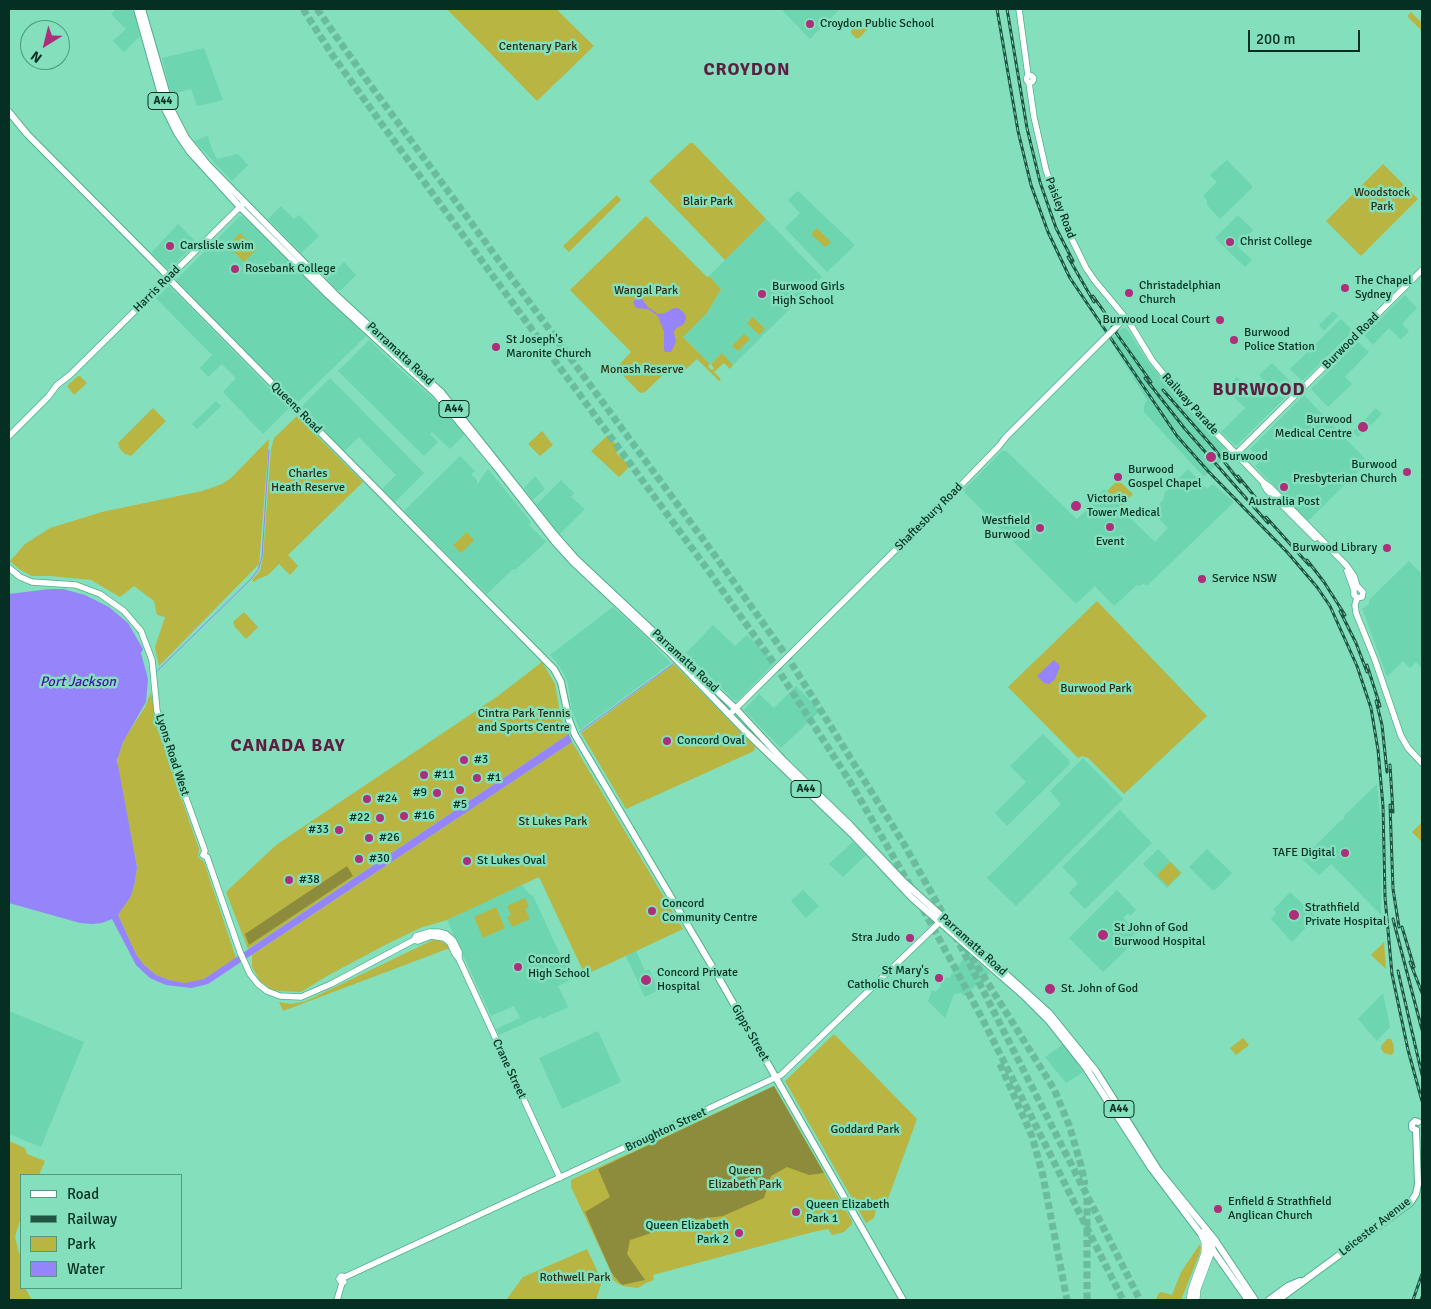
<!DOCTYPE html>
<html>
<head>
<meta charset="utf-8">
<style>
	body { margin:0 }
	#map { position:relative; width:1431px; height:1309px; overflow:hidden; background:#83dfbc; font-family:Signika,sans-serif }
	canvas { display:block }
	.frame { position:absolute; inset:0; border:10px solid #062f23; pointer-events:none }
	.legend { position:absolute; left:20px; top:1174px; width:162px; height:115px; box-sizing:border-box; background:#83dfbc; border:1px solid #51997f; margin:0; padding:6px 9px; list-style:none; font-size:15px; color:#062f23 }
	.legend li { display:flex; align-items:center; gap:10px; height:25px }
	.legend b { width:25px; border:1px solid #51997f }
	.north { position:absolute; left:20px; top:20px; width:50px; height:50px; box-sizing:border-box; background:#83dfbc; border:1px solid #51997f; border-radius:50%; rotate:216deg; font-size:14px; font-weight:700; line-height:20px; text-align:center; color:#062f23 }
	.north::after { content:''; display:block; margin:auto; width:18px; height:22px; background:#ae2e7c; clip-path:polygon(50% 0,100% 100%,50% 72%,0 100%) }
	.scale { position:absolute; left:1248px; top:30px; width:112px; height:22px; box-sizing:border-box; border:2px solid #062f23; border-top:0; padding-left:6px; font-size:15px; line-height:18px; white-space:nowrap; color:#062f23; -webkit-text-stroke:4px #83dfbc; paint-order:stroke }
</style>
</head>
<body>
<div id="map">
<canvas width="1431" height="1309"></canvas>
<div class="frame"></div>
<ul class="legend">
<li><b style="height:6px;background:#fff"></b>Road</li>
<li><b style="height:6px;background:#205443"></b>Railway</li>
<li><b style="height:14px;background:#b8b543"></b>Park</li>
<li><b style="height:14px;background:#9584fa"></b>Water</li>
</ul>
<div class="north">N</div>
<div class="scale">200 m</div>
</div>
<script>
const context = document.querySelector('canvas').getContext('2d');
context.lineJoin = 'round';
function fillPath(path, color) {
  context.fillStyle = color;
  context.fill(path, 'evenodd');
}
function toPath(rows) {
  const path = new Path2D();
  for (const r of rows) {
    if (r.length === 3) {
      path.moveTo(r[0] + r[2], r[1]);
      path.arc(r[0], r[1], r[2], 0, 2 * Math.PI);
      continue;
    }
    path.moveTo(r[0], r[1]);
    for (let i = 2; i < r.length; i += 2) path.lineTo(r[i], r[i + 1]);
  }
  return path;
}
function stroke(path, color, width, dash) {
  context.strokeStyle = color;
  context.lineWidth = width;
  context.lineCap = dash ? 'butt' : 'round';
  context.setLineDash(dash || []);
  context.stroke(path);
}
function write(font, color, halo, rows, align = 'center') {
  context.font = font + ' Signika,sans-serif';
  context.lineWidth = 5;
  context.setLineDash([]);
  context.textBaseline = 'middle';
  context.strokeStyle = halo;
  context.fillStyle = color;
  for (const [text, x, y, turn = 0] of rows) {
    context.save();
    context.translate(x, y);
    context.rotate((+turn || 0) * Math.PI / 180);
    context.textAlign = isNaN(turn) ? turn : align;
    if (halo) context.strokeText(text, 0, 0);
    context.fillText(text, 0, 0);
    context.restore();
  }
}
fillPath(toPath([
	[116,9,134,9,140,36,124,52,113,41,126,29,111,14],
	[781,9,840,9,810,39],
	[204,48,223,100,197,106,191,89,171,94,162,58],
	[208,136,211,147,217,159,238,154,248,165,232,181,194,141],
	[1227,160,1252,186,1252,188,1220,219,1207,205,1207,200,1203,196,1217,182,1210,175],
	[798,191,855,245,827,272,785,228,800,213,788,200],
	[281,206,294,219,299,215,319,236,301,253,268,219],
	[1238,215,1253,230,1237,246,1252,260,1245,267,1215,238],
	[242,216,268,238,366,336,297,403,176,280,239,217],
	[766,219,822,277,733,365,722,354,710,364,683,337,707,313,721,289,709,276],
	[178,224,196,242,170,269,168,269,151,253],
	[344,262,356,275,341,290,337,290,327,279],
	[169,286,289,408,263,434,223,392,236,378,222,364,208,377,200,368,212,355,156,298],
	[1405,295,1417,308,1402,324,1409,331,1401,340,1389,328,1373,345,1364,335],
	[1333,311,1338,316,1324,331,1319,325],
	[1341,319,1353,331,1303,380,1301,380,1290,369],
	[1123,328,1127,329,1148,362,1182,404,1230,453,1204,477,1144,412,1144,406,1147,400,1110,340],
	[369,340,404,373,433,398,463,432,464,435,450,449,432,432,430,434,438,442,424,456,338,371],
	[1358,342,1369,352,1345,377,1352,384,1328,407,1311,389],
	[1272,363,1296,387,1236,446,1235,445,1221,432,1245,408,1225,388,1237,377,1246,388,1248,387,1257,396,1268,385,1259,375],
	[330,378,424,473,395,502,382,489,396,475,359,437,344,451,302,409,303,405],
	[1304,395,1368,462,1310,519,1307,520,1255,466,1261,460,1250,449],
	[216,401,221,406,197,429,192,424],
	[1376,408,1382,414,1358,437,1353,432],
	[1002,451,1006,451,1077,519,1098,499,1097,496,1104,489,1121,507,1120,508,1155,542,1168,528,1152,511,1163,500,1165,492,1177,483,1176,481,1188,469,1207,489,1213,484,1234,502,1148,585,1143,584,1139,586,1137,585,1114,606,1095,586,1077,603,1075,603,965,493,964,490],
	[460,456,475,471,471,474,477,480,477,485,488,469,531,522,529,525,546,542,515,570,513,569,487,594,404,511],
	[535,476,545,489,534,499,532,499,524,488],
	[561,480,574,493,571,497,585,509,560,534,536,505],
	[1409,561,1422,574,1422,668,1416,662,1410,668,1403,661,1387,677,1362,608,1364,608,1369,604,1369,600],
	[613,607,645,636,671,663,580,730,572,711,568,684,564,674,557,663,550,655],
	[713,625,735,646,747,635,775,662,738,700,734,700,686,653],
	[796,686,820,711,781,748,744,710,759,694,774,708],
	[1043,734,1069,760,1070,764,1007,826,995,813,1026,782,1010,766],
	[1083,758,1123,799,1016,906,987,878,1061,804,1050,791],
	[1377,784,1382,834,1381,915,1331,864,1319,875,1302,859,1338,823,1344,819,1345,815],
	[1120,810,1152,843,1085,909,1069,893,1078,883,1062,867],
	[853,842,866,855,843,877,829,864],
	[1158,849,1182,873,1167,888,1143,864],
	[1207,849,1232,873,1215,890,1212,890,1189,867],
	[520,885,523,886,528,893,533,896,560,954,564,958,572,975,567,977,569,981,558,986,568,1007,542,1019,541,1016,499,1035,496,1029,520,1018,514,1006,491,1016,447,920],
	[803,890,819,906,806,918,791,901],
	[1117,890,1136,910,1130,916,1128,913,1123,918,1137,931,1128,940,1131,945,1103,972,1069,938],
	[1290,892,1316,917,1292,942,1271,919,1276,913,1274,909],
	[636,951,645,971,649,969,659,990,645,997,626,956],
	[968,953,990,973,964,996,961,993,954,994,945,1018,928,1001,932,990,935,992,941,986,940,984,947,977,949,978],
	[1383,993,1390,1027,1377,1041,1358,1019],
	[9,1011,84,1042,41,1147,9,1134],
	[598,1031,621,1082,562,1109,539,1058],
	[1064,1044,1083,1072,1066,1083,1045,1057]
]), '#6dd5b0');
fillPath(toPath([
	[447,9,556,9,594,46,537,101],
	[1411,12,1422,23,1422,31,1407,16],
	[863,19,866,19,871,26,859,38,856,38,851,33,851,31],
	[690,143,693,143,766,219,725,260,649,181],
	[1383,164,1418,199,1361,256,1326,221],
	[617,195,621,200,569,252,563,246],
	[646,216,707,277,709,276,721,289,707,313,683,337,710,364,708,367,712,370,714,369,711,364,722,353,733,365,730,369,724,363,714,372,721,379,719,381,697,359,682,373,677,368,670,368,645,392,642,393,639,392,616,368,631,352,570,290],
	[817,228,831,242,825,247,811,234],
	[240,233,257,249,244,262,228,246],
	[753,317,765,329,759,335,747,323],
	[744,334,750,339,738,351,732,346],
	[78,376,80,376,87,383,74,395,67,386],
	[153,408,166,421,131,456,125,454,120,449,118,443],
	[297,416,363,482,288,555,298,566,290,575,279,564,268,575,258,579,254,582,252,580,260,571,263,557,271,449,274,438],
	[542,431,553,445,540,456,528,444],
	[608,435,620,449,616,453,630,466,619,477,591,451],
	[269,439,259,564,159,666,155,647,165,617,157,615,154,601,134,586,120,597,91,580,51,576,32,576,19,569,10,561,25,544,50,528,102,512,202,491,222,484,231,478],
	[1118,480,1133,494,1122,506,1107,491],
	[467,532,474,540,461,553,453,545],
	[1097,601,1207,716,1124,794,1088,758,1082,756,1078,758,1008,687],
	[244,612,258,627,246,639,235,627,233,622],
	[542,662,555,684,561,719,569,734,248,949,226,892,276,845,498,696],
	[674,664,755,747,754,751,626,809,581,733],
	[151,692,157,728,199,849,198,857,204,862,236,958,204,979,193,983,185,983,169,980,156,975,143,964,136,954,118,915,131,896,135,882,137,867,118,769,118,756,125,738,145,707],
	[572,742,683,929,585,975,539,877,447,920,420,928,387,944,327,976,301,992,279,991,272,990,260,981,252,967,252,955],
	[1422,822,1422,842,1412,832],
	[1170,862,1181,873,1168,886,1157,875],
	[525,898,529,907,525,909,530,919,512,927,507,917,511,915,507,906],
	[496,907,505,928,483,938,474,917],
	[433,940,439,940,447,945,450,950,447,949,283,1011,279,1002,291,1004,306,1001],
	[1384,942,1386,969,1371,955],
	[834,1034,917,1119,885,1207,880,1207,876,1210,874,1218,866,1223,785,1081],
	[1243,1038,1249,1045,1236,1055,1230,1048],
	[1387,1039,1391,1039,1393,1043,1394,1051,1392,1055,1384,1053,1381,1049,1381,1046],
	[774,1086,852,1221,852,1224,844,1232,832,1235,828,1229,813,1232,653,1275,654,1280,646,1283,638,1288,623,1286,617,1283,613,1280,612,1274,571,1187,571,1180],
	[9,1141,25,1148,27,1154,45,1161,39,1175,21,1175,21,1217,15,1237,19,1253,21,1254,21,1288,25,1288,32,1300,9,1300],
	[1200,1244,1201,1249,1199,1255,1181,1300,1156,1300,1158,1294,1161,1292,1172,1295,1181,1272],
	[587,1249,600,1277,601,1284,596,1300,506,1300,523,1277]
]), '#b8b543');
fillPath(toPath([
	[347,866,353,876,249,945,245,934],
	[774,1086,824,1173,809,1175,787,1167,771,1176,764,1198,723,1216,691,1220,630,1240,627,1254,645,1280,622,1285,612,1274,585,1212,610,1197,598,1169]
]), '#8d8c3c');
fillPath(toPath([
	[637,298,642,299,648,307,658,314,665,313,674,308,678,308,685,314,686,318,684,324,675,329,674,333,676,342,671,352,665,352,664,349,664,332,658,316,648,309,636,308,633,302],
	[50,589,63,589,85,595,109,607,128,623,143,649,141,653,148,679,146,702,123,742,117,760,137,867,135,882,131,896,118,915,136,954,143,964,156,975,169,980,185,983,204,979,569,734,572,742,208,984,191,988,166,985,150,978,136,965,112,919,102,923,92,924,80,923,9,903,9,594],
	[1054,660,1060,666,1055,679,1049,684,1044,683,1037,676]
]), '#9584fa');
stroke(toPath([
	[156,672,251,579,258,570,262,557,269,450],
	[580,732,673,664]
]), '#9584fa', 1);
stroke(toPath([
	[303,9,333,56,381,123,705,566,773,662,849,780,912,889],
	[317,9,366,79,716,557,790,661,904,844,946,919],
	[923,909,982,1018,1123,1300],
	[955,935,1140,1300],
	[966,948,1054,1089,1069,1125,1081,1165,1085,1185],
	[1000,1064,1032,1136,1043,1176,1067,1300],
	[1087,1198,1087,1300]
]), '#6abc9d', 7, [7, 3.5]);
const secondary = toPath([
	[1019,9,1028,75],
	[1030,79,3.5],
	[1029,83,1034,117,1046,170,1065,225,1086,268,1095,281,1129,322,1152,360,1186,402,1263,482,1270,487,1347,566,1354,576,1357,586,1363,592,1362,597,1357,598],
	[9,436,48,397,57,385,70,375,243,204],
	[1236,454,1422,270],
	[1264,485,1267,490,1315,538],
	[9,568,20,577,32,582,76,585,100,594,124,611,141,631,152,660,157,711,163,734,205,851,203,855,207,857,240,952,250,974,258,984,267,991,280,996,301,997,331,984,414,940,418,941,431,936,444,938,450,943,455,954,459,959,560,1178],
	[1347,571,1354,590,1354,595,1357,598],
	[1357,598,1355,605,1356,613,1375,660,1401,736,1408,748,1422,763],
	[730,714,964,482,999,446,1006,437,1105,338],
	[414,940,416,936,430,932,438,932,446,934,453,940,459,952,459,959],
	[342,1283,339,1279,341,1276,345,1277,781,1075,942,920],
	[337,1300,342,1283,344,1282]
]);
const primary = toPath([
	[9,112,27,134,164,272,173,283,554,669,561,682,569,720,575,735,716,973,903,1300],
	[1416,1130,1412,1128,1412,1124,1415,1121,1418,1122],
	[1269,1300,1288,1286,1300,1281],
	[1278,1300,1410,1203,1416,1194,1418,1184,1416,1130]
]);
const trunk = toPath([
	[137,9,165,109,177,133,190,152,240,207,325,292,436,394,494,464,554,541,573,562,669,652,746,732,852,834,912,898,1023,995,1049,1021,1086,1068,1151,1168,1204,1238],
	[142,9,171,109,186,138,207,164,339,298,442,393,555,535,576,559,736,709,784,761,850,825,904,882,1049,1013,1096,1071,1159,1171,1215,1240,1255,1300],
	[1210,1246,1248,1300]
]);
const motorway = toPath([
	[1190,1300,1192,1289,1205,1253,1205,1242,1202,1235],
	[1196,1300,1197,1289,1212,1249,1211,1240,1205,1231]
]);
stroke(secondary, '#51ae8d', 7);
stroke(primary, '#51ae8d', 8);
stroke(trunk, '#51ae8d', 8);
stroke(motorway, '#51ae8d', 8);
stroke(secondary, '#fff', 5.5);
stroke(primary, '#fff', 6);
stroke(trunk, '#fff', 6);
stroke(motorway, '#fff', 7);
const rail = toPath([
	[997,9,1018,131,1031,185,1048,232,1070,278,1177,436,1208,471,1287,552,1317,587,1330,606,1357,666,1371,708,1378,750,1383,806,1385,897,1392,974,1408,1050,1422,1101],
	[1007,9,1027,128,1040,182,1056,228,1073,261],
	[1068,257,1094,302],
	[1093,296,1117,330],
	[1112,327,1151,382],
	[1145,378,1185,429,1268,523],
	[1163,390,1212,446,1240,482],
	[1238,476,1260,503],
	[1266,517,1309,565],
	[1307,560,1324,582,1345,615],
	[1340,611,1356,643,1367,672],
	[1367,665,1380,706],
	[1376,701,1382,725,1387,772],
	[1390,765,1393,812],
	[1390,805,1393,889,1399,927],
	[1393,919,1422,1030],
	[1402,927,1414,967],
	[1410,962,1422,993],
	[1398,971,1422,1075],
	[1413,1300,1422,1274],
	[1421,1300,1422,1297]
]);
stroke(rail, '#205443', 3);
stroke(rail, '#83dfbc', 1, [4]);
const secondaryBridge = toPath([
	[1105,338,1121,322]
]);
stroke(secondaryBridge, '#51ae8d', 7, []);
stroke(secondaryBridge, '#fff', 5.5);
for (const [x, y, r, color] of [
	[810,24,5,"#ae2e7c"],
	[1230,242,5,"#ae2e7c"],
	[170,246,5,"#ae2e7c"],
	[235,269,5,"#ae2e7c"],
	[1345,288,5,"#ae2e7c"],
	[1129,293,5,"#ae2e7c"],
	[762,294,5,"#ae2e7c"],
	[1220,320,5,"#ae2e7c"],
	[1234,340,5,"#ae2e7c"],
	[496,347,5,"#ae2e7c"],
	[1363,427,6,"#ae2e7c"],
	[1211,457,6,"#ae2e7c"],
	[1407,472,5,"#ae2e7c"],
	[1118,477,5,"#ae2e7c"],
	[1284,487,5,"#ae2e7c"],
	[1076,506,6,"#ae2e7c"],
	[1110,527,5,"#ae2e7c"],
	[1040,528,5,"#ae2e7c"],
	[1387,548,5,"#ae2e7c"],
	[1202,579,5,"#ae2e7c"],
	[667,741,5,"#ae2e7c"],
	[464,760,5,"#ae2e7c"],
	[424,775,5,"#ae2e7c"],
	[477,778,5,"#ae2e7c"],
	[460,790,5,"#ae2e7c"],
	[437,793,5,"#ae2e7c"],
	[367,799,5,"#ae2e7c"],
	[404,816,5,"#ae2e7c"],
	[380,818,5,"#ae2e7c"],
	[339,830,5,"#ae2e7c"],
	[369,838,5,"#ae2e7c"],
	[1345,853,5,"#ae2e7c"],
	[359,859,5,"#ae2e7c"],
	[467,861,5,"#ae2e7c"],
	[289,880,5,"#ae2e7c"],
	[652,911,5,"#ae2e7c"],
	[1294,915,6,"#ae2e7c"],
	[1103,935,6,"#ae2e7c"],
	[910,938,5,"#ae2e7c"],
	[518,967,5,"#ae2e7c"],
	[939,978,5,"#ae2e7c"],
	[646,980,6,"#ae2e7c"],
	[1050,989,6,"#ae2e7c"],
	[1218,1209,5,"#ae2e7c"],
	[796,1212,5,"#ae2e7c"],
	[739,1233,5,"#ae2e7c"]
]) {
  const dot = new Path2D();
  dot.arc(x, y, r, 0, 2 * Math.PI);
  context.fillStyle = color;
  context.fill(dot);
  stroke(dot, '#83dfbc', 2);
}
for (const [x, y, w] of [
	[163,101,30],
	[454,409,30],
	[806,789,30],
	[1119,1109,30]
]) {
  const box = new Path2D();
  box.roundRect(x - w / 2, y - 8.5, w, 17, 4);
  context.fillStyle = '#83dfbc';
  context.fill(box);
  stroke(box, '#062f23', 1);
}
write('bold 11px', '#062f23', null, [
	["A44",163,101],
	["A44",454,409],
	["A44",806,789],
	["A44",1119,1109]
]);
write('12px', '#062f23', '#83dfbc', [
	["Croydon Public School",820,24],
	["Christ College",1240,242],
	["Carslisle swim",180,246],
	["Rosebank College",245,269],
	["The Chapel",1355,281],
	["Sydney",1355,295],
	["Christadelphian",1139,286],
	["Church",1139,300],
	["Burwood Girls",772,287],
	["High School",772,301],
	["Burwood Local Court",1210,320,"right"],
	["Burwood",1244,333],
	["Police Station",1244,347],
	["St Joseph's",506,340],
	["Maronite Church",506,354],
	["Burwood",1352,420,"right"],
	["Medical Centre",1352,434,"right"],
	["Burwood",1222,457],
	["Burwood",1397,465,"right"],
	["Presbyterian Church",1397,479,"right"],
	["Burwood",1128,470],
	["Gospel Chapel",1128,484],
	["Victoria",1087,499],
	["Tower Medical",1087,513],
	["Australia Post",1284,502,"center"],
	["Westfield",1030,521,"right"],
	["Burwood",1030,535,"right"],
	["Event",1110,542,"center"],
	["Burwood Library",1377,548,"right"],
	["Service NSW",1212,579],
	["Concord Oval",677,741],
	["#3",474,760],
	["#11",434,775],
	["#1",487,778],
	["#9",427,793,"right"],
	["#24",377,799],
	["#5",460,805,"center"],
	["#16",414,816],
	["#22",370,818,"right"],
	["#33",329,830,"right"],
	["#26",379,838],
	["TAFE Digital",1335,853,"right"],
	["#30",369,859],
	["St Lukes Oval",477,861],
	["#38",299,880],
	["Concord",662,904],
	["Community Centre",662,918],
	["Strathfield",1305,908],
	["Private Hospital",1305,922],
	["St John of God",1114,928],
	["Burwood Hospital",1114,942],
	["Stra Judo",900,938,"right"],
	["Concord",528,960],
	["High School",528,974],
	["St Mary's",929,971,"right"],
	["Catholic Church",929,985,"right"],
	["Concord Private",657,973],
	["Hospital",657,987],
	["St. John of God",1061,989],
	["Enfield & Strathfield",1228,1202],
	["Anglican Church",1228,1216],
	["Queen Elizabeth",806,1205],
	["Park 1",806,1219],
	["Queen Elizabeth",729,1226,"right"],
	["Park 2",729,1240,"right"]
], 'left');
write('12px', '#2d2d14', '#83dfbc', [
	["Centenary Park",538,47],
	["Woodstock",1382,193],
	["Park",1382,207],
	["Blair Park",708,202],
	["Wangal Park",646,291],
	["Monash Reserve",642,370],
	["Charles",308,474],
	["Heath Reserve",308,488],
	["Burwood Park",1096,689],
	["Cintra Park Tennis",524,714],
	["and Sports Centre",524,728],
	["St Lukes Park",553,822],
	["Goddard Park",865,1130],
	["Queen",745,1171],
	["Elizabeth Park",745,1185],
	["Rothwell Park",575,1278]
]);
write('12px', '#062f23', '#83dfbc', [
	["Paisley Road",1060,208,69],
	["Harris Road",157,289,-45],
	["Burwood Road",1351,341,-45],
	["Parramatta Road",400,354,43],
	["Railway Parade",1190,404,48],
	["Queens Road",296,408,45],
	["Shaftesbury Road",929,517,-45],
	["Parramatta Road",685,661,43],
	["Lyons Road West",172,755,72],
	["Parramatta Road",973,945,42],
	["Gipps Street",750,1033,60],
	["Crane Street",509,1069,65],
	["Broughton Street",666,1130,-25],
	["Leicester Avenue",1375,1227,-38]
]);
write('italic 14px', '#4513a2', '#83dfbc', [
	["Port Jackson",78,682]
]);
context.letterSpacing = '1px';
write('bold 18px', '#5c1f42', '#83dfbc', [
	["CROYDON",747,70],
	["BURWOOD",1259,390],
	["CANADA BAY",288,746]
]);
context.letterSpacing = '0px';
</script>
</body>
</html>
